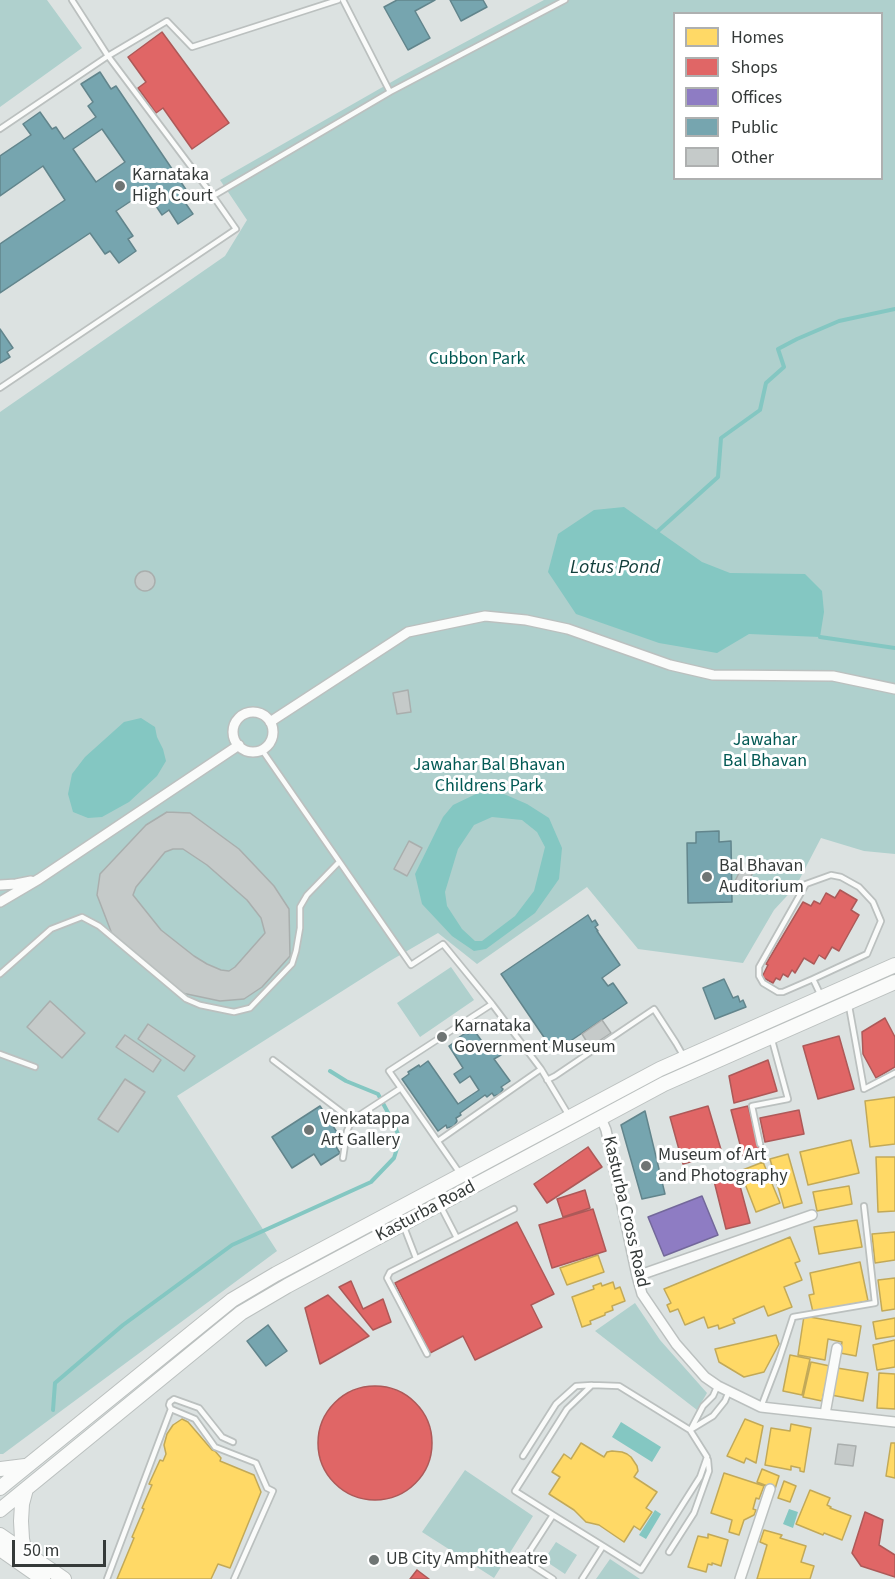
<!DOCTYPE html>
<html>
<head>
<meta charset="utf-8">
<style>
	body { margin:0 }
	#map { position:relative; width:895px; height:1579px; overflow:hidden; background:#dce2e1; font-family:"Source Sans 3",sans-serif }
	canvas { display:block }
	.legend { position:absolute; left:673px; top:12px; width:210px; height:168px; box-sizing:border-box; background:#fff; border:2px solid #aeb0b0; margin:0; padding:8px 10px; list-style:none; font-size:18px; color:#353a39 }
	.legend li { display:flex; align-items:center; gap:12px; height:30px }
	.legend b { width:30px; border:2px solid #aeb0b0 }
	.scale { position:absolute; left:12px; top:1540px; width:94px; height:27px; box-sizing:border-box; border:3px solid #353a39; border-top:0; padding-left:8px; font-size:18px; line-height:21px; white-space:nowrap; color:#353a39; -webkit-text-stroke:4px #fff; paint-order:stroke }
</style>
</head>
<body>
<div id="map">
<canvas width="895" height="1579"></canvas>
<ul class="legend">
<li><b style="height:16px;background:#ffd966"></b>Homes</li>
<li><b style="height:16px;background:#e06666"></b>Shops</li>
<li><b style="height:16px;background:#8e7cc3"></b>Offices</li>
<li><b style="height:16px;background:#76a5af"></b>Public</li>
<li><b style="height:16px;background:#c5cac9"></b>Other</li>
</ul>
<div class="scale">50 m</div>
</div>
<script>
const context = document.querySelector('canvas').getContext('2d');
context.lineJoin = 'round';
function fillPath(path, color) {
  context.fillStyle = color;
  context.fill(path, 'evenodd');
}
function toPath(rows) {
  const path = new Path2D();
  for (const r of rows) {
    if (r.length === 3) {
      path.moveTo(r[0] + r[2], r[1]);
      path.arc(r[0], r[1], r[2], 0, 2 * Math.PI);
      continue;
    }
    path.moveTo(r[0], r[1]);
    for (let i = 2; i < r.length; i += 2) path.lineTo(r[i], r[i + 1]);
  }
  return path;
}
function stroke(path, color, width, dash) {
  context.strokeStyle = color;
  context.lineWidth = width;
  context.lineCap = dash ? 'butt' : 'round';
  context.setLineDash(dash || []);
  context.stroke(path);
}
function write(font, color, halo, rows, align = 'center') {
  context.font = font + ' "Source Sans 3",sans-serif';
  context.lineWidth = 6;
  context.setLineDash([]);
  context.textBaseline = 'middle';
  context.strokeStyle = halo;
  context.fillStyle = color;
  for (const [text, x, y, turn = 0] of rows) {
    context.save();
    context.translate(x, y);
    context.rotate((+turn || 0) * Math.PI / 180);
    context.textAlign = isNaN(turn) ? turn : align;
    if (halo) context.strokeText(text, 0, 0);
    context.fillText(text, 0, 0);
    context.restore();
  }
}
fillPath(toPath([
	[0,0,47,0,82,48,0,107],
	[544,0,895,0,895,854,864,851,821,838,796,886,774,910,743,963,638,949,587,887,477,964,438,933,388,962,177,1096,277,1251,3,1454,0,1454,0,412,225,256,247,220,220,180,402,76],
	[674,14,882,14,882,178,674,178],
	[451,967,474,1000,420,1037,397,1003],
	[635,1303,660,1340,707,1393,697,1410,595,1331],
	[465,1470,533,1516,494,1578,422,1532],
	[556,1542,577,1555,565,1574,544,1560],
	[610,1559,640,1579,596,1579]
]), '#afd0cd');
fillPath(toPath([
	[624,507,702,562,730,573,805,574,822,591,824,612,820,637,749,634,717,653,659,643,576,614,548,572,558,534,594,510],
	[141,718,155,727,157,737,163,749,166,761,157,776,129,802,102,817,88,818,73,812,68,794,72,774,85,757,124,722],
	[497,791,527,804,549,818,562,848,559,879,535,913,486,949,474,951,452,936,422,904,415,874,443,817,453,805,476,794],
	[492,817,522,820,537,832,545,847,534,891,515,916,482,941,475,941,462,929,447,906,445,892,458,849,474,825],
	[621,1422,661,1447,652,1462,612,1437],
	[789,1509,798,1512,793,1528,783,1524],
	[655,1510,661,1514,646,1539,639,1535]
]), '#84c7c2');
const homes = toPath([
	[895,1097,895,1144,870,1147,865,1101,895,1097],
	[851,1140,859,1173,808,1185,800,1152,851,1140],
	[788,1154,802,1203,784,1208,770,1159,788,1154],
	[876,1157,895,1157,895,1211,878,1212,876,1157],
	[763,1162,780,1203,756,1212,740,1171,763,1162],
	[849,1186,852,1204,817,1211,813,1192,849,1186],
	[857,1220,862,1247,819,1254,814,1227,857,1220],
	[895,1232,895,1260,875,1263,872,1234,895,1232],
	[790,1237,800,1261,795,1263,802,1280,784,1287,792,1307,768,1316,764,1306,733,1319,735,1323,719,1329,718,1325,708,1328,704,1317,685,1325,678,1309,670,1312,667,1305,671,1303,664,1289,790,1237],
	[598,1255,604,1272,567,1285,560,1268,598,1255],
	[860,1262,868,1301,813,1312,809,1295,814,1294,810,1273,860,1262],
	[895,1278,895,1309,882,1311,878,1280,895,1278],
	[613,1282,615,1289,620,1287,625,1301,612,1306,613,1310,605,1313,605,1315,590,1321,591,1324,582,1327,572,1297,594,1289,593,1286,601,1283,602,1286,613,1282],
	[804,1316,861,1326,856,1356,840,1353,842,1342,828,1339,825,1360,798,1355,804,1316],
	[895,1318,895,1336,876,1339,873,1322,895,1318],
	[776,1335,779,1344,764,1372,744,1377,719,1362,715,1349,776,1335],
	[895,1340,895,1367,877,1370,873,1345,895,1340],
	[790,1355,810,1359,802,1395,783,1391,790,1355],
	[811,1362,830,1366,822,1401,803,1397,811,1362],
	[837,1368,868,1373,863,1401,831,1395,837,1368],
	[879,1373,895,1374,895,1409,877,1408,879,1373],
	[182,1419,188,1422,212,1450,215,1451,221,1458,220,1461,254,1475,261,1492,230,1568,218,1564,211,1579,117,1579,134,1538,132,1537,144,1509,142,1508,152,1485,149,1484,160,1460,163,1461,166,1454,164,1445,167,1434,173,1425,182,1419],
	[745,1419,763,1426,756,1463,746,1458,744,1463,727,1456,745,1419],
	[791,1424,811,1428,804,1472,800,1471,800,1468,791,1466,791,1470,765,1465,771,1428,790,1431,791,1424],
	[581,1443,604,1457,607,1452,612,1451,622,1452,627,1454,631,1457,637,1466,638,1471,634,1477,657,1492,646,1508,652,1512,640,1530,634,1526,624,1542,599,1525,586,1522,574,1510,549,1494,560,1477,552,1472,564,1454,571,1459,581,1443],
	[891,1443,895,1443,895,1478,886,1476,891,1443],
	[762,1469,779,1476,775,1489,757,1482,762,1469],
	[724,1473,764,1486,759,1499,756,1498,753,1509,756,1510,754,1515,744,1520,739,1535,729,1532,732,1520,711,1513,724,1473],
	[784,1481,796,1486,790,1502,778,1498,784,1481],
	[810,1490,830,1498,827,1505,831,1507,830,1508,851,1516,842,1540,824,1533,823,1535,796,1524,810,1490],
	[764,1530,782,1535,780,1538,806,1546,801,1562,814,1566,810,1579,757,1579,767,1545,760,1542,764,1530],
	[708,1534,728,1540,721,1566,712,1563,712,1565,708,1564,706,1572,688,1567,698,1536,708,1538,708,1534]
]);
fillPath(homes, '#ffd966');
stroke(homes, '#c2a958', 1.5);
const shops = toPath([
	[162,32,229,123,192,149,163,108,156,113,138,88,146,82,128,57,162,32],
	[840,890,857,900,851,910,859,915,839,951,832,947,825,959,819,955,814,964,804,958,795,973,792,970,788,977,783,974,780,980,776,978,773,983,762,977,768,965,766,964,803,902,811,906,814,901,820,904,826,893,835,898,840,890],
	[885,1018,895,1037,895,1067,876,1078,863,1054,862,1032,885,1018],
	[839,1036,854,1089,818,1099,803,1046,839,1036],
	[768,1060,777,1091,734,1103,729,1076,768,1060],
	[708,1106,722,1153,683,1164,670,1117,708,1106],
	[748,1106,760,1152,743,1156,731,1110,748,1106],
	[799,1110,804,1134,765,1142,760,1118,799,1110],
	[588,1147,602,1167,547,1203,534,1184,588,1147],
	[736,1171,750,1223,726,1229,713,1177,736,1171],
	[585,1190,590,1208,563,1217,557,1199,585,1190],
	[593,1209,606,1251,552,1268,539,1225,593,1209],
	[517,1222,554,1294,531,1305,542,1327,475,1360,463,1336,430,1353,395,1283,517,1222],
	[351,1281,363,1309,383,1299,391,1322,373,1330,339,1287,351,1281],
	[328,1295,369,1336,320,1364,305,1308,328,1295],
	[375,1443,57],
	[865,1512,883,1520,879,1545,895,1555,895,1577,861,1566,852,1553,865,1512],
	[417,1570,429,1579,410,1579,417,1570]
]);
fillPath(shops, '#e06666');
stroke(shops, '#ad5958', 1.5);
const offices = toPath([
	[702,1196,718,1235,664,1256,648,1217,702,1196]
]);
fillPath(offices, '#8e7cc3');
stroke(offices, '#73689a', 1.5);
const public = toPath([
	[397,0,435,0,415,11,430,38,408,50,384,7,397,0],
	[450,0,483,0,487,7,461,21,450,0],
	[100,72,111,89,116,86,191,197,184,201,193,214,178,224,169,210,162,215,146,191,116,211,133,236,128,239,136,251,119,263,110,251,105,254,90,233,0,293,0,244,65,200,43,166,0,196,0,156,31,135,23,124,40,112,52,129,56,127,64,139,96,117,88,106,93,102,81,84,100,72],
	[102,129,125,162,96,182,73,149,102,129],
	[0,329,13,348,7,352,10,357,0,363,0,329],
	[719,831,719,842,731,841,732,902,688,903,687,843,696,843,696,832,719,831],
	[588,915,592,922,595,920,598,925,595,927,598,931,597,931,620,965,602,978,608,986,613,983,627,1003,554,1052,501,974,588,915],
	[724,979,733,998,738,996,740,1002,743,1000,746,1007,715,1019,703,988,724,979],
	[474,1030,488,1050,494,1046,501,1055,494,1059,510,1081,501,1087,503,1089,500,1094,494,1096,492,1093,487,1097,485,1095,460,1113,461,1115,456,1118,457,1121,454,1126,447,1128,446,1125,438,1131,402,1079,409,1074,408,1072,419,1065,420,1067,428,1061,458,1104,479,1090,470,1076,460,1083,454,1074,463,1068,449,1046,456,1041,455,1040,467,1032,468,1034,474,1030],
	[320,1106,340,1137,333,1142,340,1153,321,1165,314,1154,292,1168,272,1137,320,1106],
	[645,1111,665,1194,642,1199,621,1125,645,1111],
	[268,1325,287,1351,266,1366,247,1341,268,1325]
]);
fillPath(public, '#76a5af');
stroke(public, '#62858c', 1.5);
stroke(toPath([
	[658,531,718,477,721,438,760,410,766,383,784,367,778,349,797,339,839,321,895,309],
	[820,637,895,648],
	[53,1410,55,1383,123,1325,232,1245,371,1182,394,1158,400,1139,393,1122,378,1094,346,1081,330,1071]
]), '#84c7c2', 4);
const building = toPath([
	[145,581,10],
	[408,690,411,712,397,714,393,693,408,690],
	[167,812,190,813,239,849,274,886,289,909,290,956,262,987,244,999,220,1001,182,993,140,960,112,934,97,895,100,874,146,825,167,812],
	[173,849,183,849,207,865,247,900,261,918,265,933,235,967,229,971,221,970,207,964,194,956,161,930,133,895,136,887,165,852,173,849],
	[409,841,422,848,407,876,394,869,409,841],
	[744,863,755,868,745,889,734,883,744,863],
	[50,1001,85,1033,62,1058,27,1027,50,1001],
	[602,1020,611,1033,590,1047,582,1034,602,1020],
	[148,1024,195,1056,184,1071,138,1039,148,1024],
	[125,1035,161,1060,153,1072,116,1047,125,1035],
	[125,1079,145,1092,118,1132,98,1119,125,1079],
	[838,1444,856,1446,853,1466,835,1464,838,1444]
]);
fillPath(building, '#c5cac9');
stroke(building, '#a9aead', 1.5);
const lane = toPath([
	[343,0,390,92],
	[0,129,108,56,167,21,192,47,338,0],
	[213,196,390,92,565,0],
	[0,388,236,229,213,196,108,56,72,0],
	[262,750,411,965,443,944,492,1004,541,1069,568,1114],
	[0,974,51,929,82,917,99,926,186,999,200,1005,234,1012,250,1008,292,964,296,951,300,928,300,907,307,895,339,862],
	[813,979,783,992,778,992,763,983,759,976,759,967,806,884,831,875,841,877,859,887,873,902,881,921,867,954,813,979,821,996],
	[849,1006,864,1089,895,1073],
	[0,1054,35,1067],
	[273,1060,352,1120],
	[547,1080,555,1076,654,1009,676,1043,684,1057],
	[438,1141,541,1069],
	[760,1144,752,1106,788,1099,772,1040],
	[343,1158,347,1131,352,1120,401,1088],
	[459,1172,389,1071,492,1004],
	[441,1207,457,1238],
	[404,1227,416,1258],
	[427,1354,387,1278,390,1272,514,1209],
	[761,1407,779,1360,793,1317,875,1303,864,1206],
	[171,1409,169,1405,170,1402,174,1399,199,1408,222,1437,233,1442],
	[692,1427,703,1406,713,1396,717,1387],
	[690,1430,713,1416,725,1401,729,1391],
	[523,1456,556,1404,576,1386,592,1385],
	[553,1515,603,1546],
	[669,1552,694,1513,709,1471,708,1460],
	[107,1579,171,1409,195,1419,215,1447,256,1463,267,1488,273,1491,234,1579],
	[553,1579,524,1560,553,1515,515,1491,567,1409,592,1385,619,1386,690,1430,707,1457,700,1477,641,1570,603,1546,582,1579]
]);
const street = toPath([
	[253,732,20],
	[270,722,408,632,485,616,526,620,568,629,670,665,713,675,833,676,895,689],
	[0,885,16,884,31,881],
	[0,902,39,879,239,745],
	[601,1118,606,1130,637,1276,642,1294,676,1344,705,1377,718,1386,761,1407,895,1422],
	[637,1276,812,1215],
	[825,1414,837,1348],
	[740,1579,770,1489]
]);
const secondary = toPath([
	[0,1469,25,1466],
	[0,1488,232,1300,276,1274,660,1069,895,965],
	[0,1510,241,1313,287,1286,664,1084,895,982],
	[0,1535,64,1579],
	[0,1549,43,1579],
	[25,1553,22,1539,21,1521,22,1504,26,1489]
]);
stroke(lane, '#bbc0bf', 8);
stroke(street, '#bbc0bf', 12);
stroke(secondary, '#bbc0bf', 16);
stroke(lane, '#fafbfa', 4.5);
stroke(street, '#fafbfa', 9);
stroke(secondary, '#fafbfa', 14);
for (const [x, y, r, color] of [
	[120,186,6,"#6f7574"],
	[707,877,6,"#6f7574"],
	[442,1037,6,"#6f7574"],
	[309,1130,6,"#6f7574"],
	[646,1166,6,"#6f7574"],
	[374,1560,6,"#6f7574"]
]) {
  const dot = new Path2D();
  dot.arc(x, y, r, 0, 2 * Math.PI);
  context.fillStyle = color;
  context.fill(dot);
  stroke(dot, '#fff', 2);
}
write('18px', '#353a39', '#fff', [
	["Karnataka",132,176],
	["High Court",132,197],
	["Bal Bhavan",719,867],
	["Auditorium",719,888],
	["Karnataka",454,1027],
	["Government Museum",454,1048],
	["Venkatappa",321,1120],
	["Art Gallery",321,1141],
	["Museum of Art",658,1156],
	["and Photography",658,1177],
	["UB City Amphitheatre",386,1560]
], 'left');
write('18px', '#005853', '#fff', [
	["Cubbon Park",477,360],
	["Jawahar",765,741],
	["Bal Bhavan",765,762],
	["Jawahar Bal Bhavan",489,766],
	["Childrens Park",489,787]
]);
write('18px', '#353a39', '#fff', [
	["Kasturba Road",426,1212,-28],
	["Kasturba Cross Road",625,1212,77]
]);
write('italic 20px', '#113d3a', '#fff', [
	["Lotus Pond",615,569]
]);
</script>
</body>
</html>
